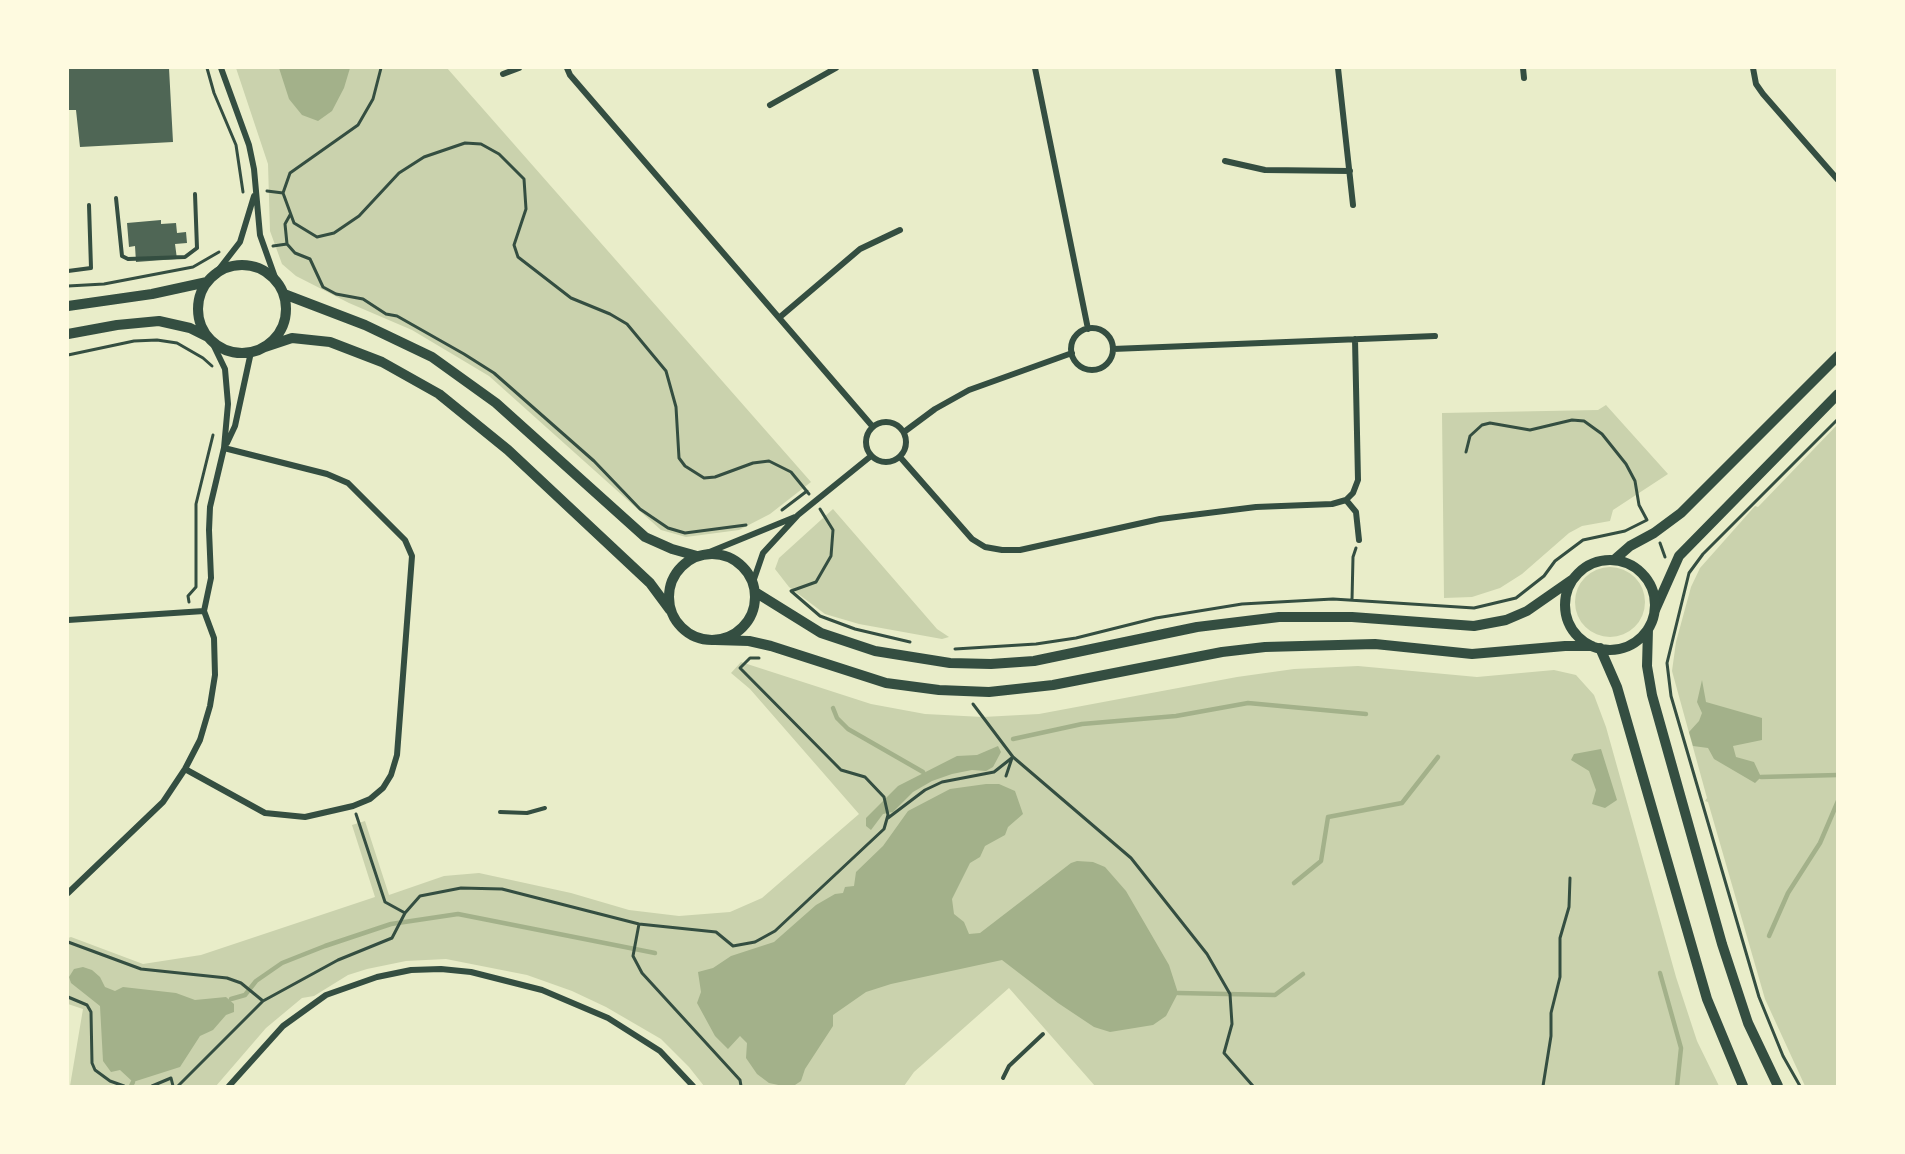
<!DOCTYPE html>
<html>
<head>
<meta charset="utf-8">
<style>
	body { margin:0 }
	#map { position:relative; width:1905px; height:1154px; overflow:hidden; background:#e9edc9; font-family:"Nunito Sans",sans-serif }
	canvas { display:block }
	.frame { position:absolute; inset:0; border:69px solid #fefae0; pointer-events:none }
</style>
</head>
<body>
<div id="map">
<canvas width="1905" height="1154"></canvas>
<div class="frame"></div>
</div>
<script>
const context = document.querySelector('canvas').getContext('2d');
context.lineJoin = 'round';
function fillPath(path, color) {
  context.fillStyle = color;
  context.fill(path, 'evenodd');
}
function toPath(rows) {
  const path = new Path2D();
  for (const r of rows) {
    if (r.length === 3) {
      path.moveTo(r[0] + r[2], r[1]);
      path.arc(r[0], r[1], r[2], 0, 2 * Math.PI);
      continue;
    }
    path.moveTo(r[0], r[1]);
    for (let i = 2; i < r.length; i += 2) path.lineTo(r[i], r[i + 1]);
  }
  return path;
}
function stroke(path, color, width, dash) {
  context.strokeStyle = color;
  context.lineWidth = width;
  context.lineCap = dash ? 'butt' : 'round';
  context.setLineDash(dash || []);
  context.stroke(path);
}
fillPath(toPath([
	[236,68,447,68,811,482,770,514,739,530,686,537,661,530,489,376,412,330,349,303,296,276,282,264,270,231,268,164],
	[1606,405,1668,474,1613,510,1610,521,1582,526,1569,533,1522,574,1500,588,1472,597,1444,598,1442,413,1598,410],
	[1837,425,1837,1086,1805,1086,1765,999,1708,802,1705,801,1707,798,1672,671,1676,642,1691,587,1700,568,1755,506,1758,507],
	[833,509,937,629,949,637,942,639,859,624,825,614,789,587,775,569,779,558],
	[1610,602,35],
	[741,662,871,704,925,714,983,717,1039,714,1237,677,1294,669,1358,666,1477,677,1554,670,1576,675,1594,695,1606,727,1676,977,1697,1041,1719,1086,1095,1086,1009,988,914,1072,904,1086,704,1086,689,1067,661,1039,606,1007,572,991,527,975,446,959,406,961,367,969,348,975,314,996,302,998,266,1028,216,1086,70,1086,83,1009,68,1004,68,938,71,937,143,964,201,955,375,897,352,825,365,821,389,895,444,876,479,873,571,893,629,910,679,916,730,912,762,898,859,814,750,689,731,673]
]), '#cad2ad');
fillPath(toPath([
	[279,68,350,68,344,88,332,111,318,121,302,115,289,99],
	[1702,680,1706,702,1762,718,1762,740,1733,746,1736,757,1754,762,1761,777,1755,783,1714,759,1708,748,1693,746,1689,732,1699,721,1702,713,1697,702],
	[998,746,1001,752,993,767,986,771,972,770,952,774,932,781,913,792,893,812,883,814,871,830,866,826,866,818,898,786,957,756,977,755],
	[1601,749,1617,800,1605,808,1592,804,1596,790,1589,771,1571,760,1574,754],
	[986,784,999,784,1015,791,1023,814,1008,827,1005,835,985,846,980,857,970,863,952,899,954,914,964,922,969,934,980,933,1071,863,1077,861,1093,862,1105,867,1126,891,1169,965,1178,993,1166,1016,1153,1025,1110,1032,1094,1027,1058,1003,1002,960,891,984,866,992,833,1015,833,1026,805,1069,801,1081,795,1085,783,1086,769,1083,757,1074,746,1058,747,1043,740,1036,728,1049,715,1036,697,1003,701,992,698,972,713,968,731,956,774,942,816,905,835,894,843,893,845,887,854,886,856,872,883,846,908,811,950,789],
	[83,967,92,970,100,977,105,987,115,991,123,987,176,993,195,1000,226,997,234,1004,234,1012,226,1015,213,1030,200,1036,180,1067,133,1082,120,1070,111,1072,103,1061,100,1006,71,983,69,977,74,969]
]), '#a3b18a');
stroke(toPath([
	[833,708,837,718,848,729,923,772],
	[1013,739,1082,724,1176,716,1248,703,1366,714],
	[1761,777,1838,775],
	[1294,883,1321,861,1328,817,1402,803,1438,757],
	[1769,936,1788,893,1820,843,1838,801],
	[1660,973,1681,1048,1677,1086],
	[1178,993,1275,995,1303,974],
	[231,999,245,995,256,981,282,963,325,946,391,924,458,914,655,953],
	[131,1086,133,1082]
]), '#a3b18a', 4.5);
fillPath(toPath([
	[68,68,169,68,173,142,80,147,76,110,68,110],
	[161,220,161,224,176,223,177,233,186,232,187,243,175,244,177,259,136,262,135,246,129,247,127,223]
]), '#4f6655');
stroke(toPath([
	[207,68,214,93,236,145,243,192],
	[381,68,373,99,358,125,290,173,283,193,294,223,317,237,334,233,359,216,399,173,424,157,465,143,481,144,499,154,524,179,526,209,514,245,518,257,571,298,610,314,627,324,666,371,676,407,679,458,685,466,704,478,715,477,753,463,769,461,791,472,809,494],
	[267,191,283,193],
	[287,244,295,253,310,259,323,287,336,294,363,299,386,314,397,316,464,354,494,373,594,461,640,509,668,528,685,533,746,525],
	[273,246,287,244,285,224,290,215],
	[68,286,104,284,193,267,219,252],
	[68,355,134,341,157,340,177,343,203,358,212,366],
	[820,509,833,530,831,556,816,582,791,591,820,616,855,629,910,642],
	[782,510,807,491],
	[1660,543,1665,557],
	[1352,600,1353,557,1356,548],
	[189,602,188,596,196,587,196,504,213,435],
	[955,649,1036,644,1076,638,1156,618,1242,604,1333,599,1474,608,1516,598,1544,576,1555,561,1583,540,1625,531,1647,520,1639,505,1635,481,1626,464,1602,434,1584,421,1572,420,1530,430,1490,423,1482,425,1470,436,1466,452],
	[973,704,1013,757,1131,858,1207,954,1230,994,1232,1024,1224,1053,1253,1086],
	[1006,776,1012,758],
	[356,814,385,902,405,913],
	[888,818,925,790,942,782,994,772,1013,757],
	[639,924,633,956,642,973,740,1080,741,1086],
	[68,942,141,969,227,978,241,983,263,1001],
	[68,997,87,1005,91,1012,92,1063,95,1070,110,1081,124,1086],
	[152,1086,171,1078,173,1086],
	[178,1086,263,1001,338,960,392,938,405,913,420,896,461,888,502,889,639,924,716,932,733,946,755,942,775,931,884,829,888,815,884,797,865,777,841,770,740,668,750,658,759,658],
	[1543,1086,1551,1036,1551,1013,1560,977,1560,938,1569,907,1570,878],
	[1800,1086,1783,1056,1759,997,1671,696,1667,663,1689,573,1703,554,1838,419]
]), '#344e41', 3);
stroke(toPath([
	[116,198,122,256,128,259,185,257,197,248,195,194],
	[68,271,91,268,89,205],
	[500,812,527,813,545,808],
	[1003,1078,1009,1066,1043,1034]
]), '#344e41', 4);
stroke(toPath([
	[221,68,249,145,254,169,260,235,276,280],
	[567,68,570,75,873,427],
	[1035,68,1088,329],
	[1338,68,1353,205],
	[1523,68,1524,78],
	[1753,68,1756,84,1763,94,1838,180],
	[503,74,519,68],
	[770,105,836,68],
	[1225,161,1265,170,1350,171],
	[216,273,240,242,254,196],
	[780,317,860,249,900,230],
	[1092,349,21],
	[1355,339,1358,480,1353,493,1346,500,1356,512,1359,540],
	[1113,349,1435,336],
	[886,442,20],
	[904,432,935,409,969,390,1072,353],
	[227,443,235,426,251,352],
	[900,457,972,539,985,547,1002,550,1020,550,1160,519,1256,507,1332,504,1346,500],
	[707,553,795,517],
	[753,582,763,553,798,515,871,456],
	[68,620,204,611],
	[185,769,265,813,305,817,353,806,370,799,383,788,391,775,397,755,412,556,405,540,348,483,327,474,224,448],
	[68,893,163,802,185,769,200,740,210,706,215,675,214,638,204,611,211,578,209,530,210,507,224,448,228,404,225,369,212,342],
	[229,1086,283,1026,326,995,377,977,411,970,441,969,471,972,542,990,608,1018,660,1051,693,1086]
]), '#344e41', 6);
stroke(toPath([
	[1614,560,1630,546,1654,533,1681,513,1838,356],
	[1655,610,1679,556,1838,394]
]), '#344e41', 10);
stroke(toPath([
	[242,309,44],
	[284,294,365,325,432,357,496,403,645,537,672,549,697,556],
	[68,306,152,294,207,282],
	[68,334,117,325,159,321,190,328,206,336],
	[265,347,292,338,330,342,382,362,439,394,508,450,650,583,670,610],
	[712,597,43],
	[1610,605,45],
	[755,592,821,633,875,651,950,663,991,664,1034,661,1197,627,1279,617,1352,617,1474,626,1506,620,1527,611,1573,579],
	[1648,629,1647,666,1652,695,1722,944,1748,1023,1778,1086],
	[715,640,749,641,771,646,886,683,939,690,989,692,1053,685,1222,652,1265,647,1375,644,1472,654,1565,646,1592,646],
	[1600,648,1617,687,1707,999,1743,1086]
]), '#344e41', 10);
</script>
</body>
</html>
